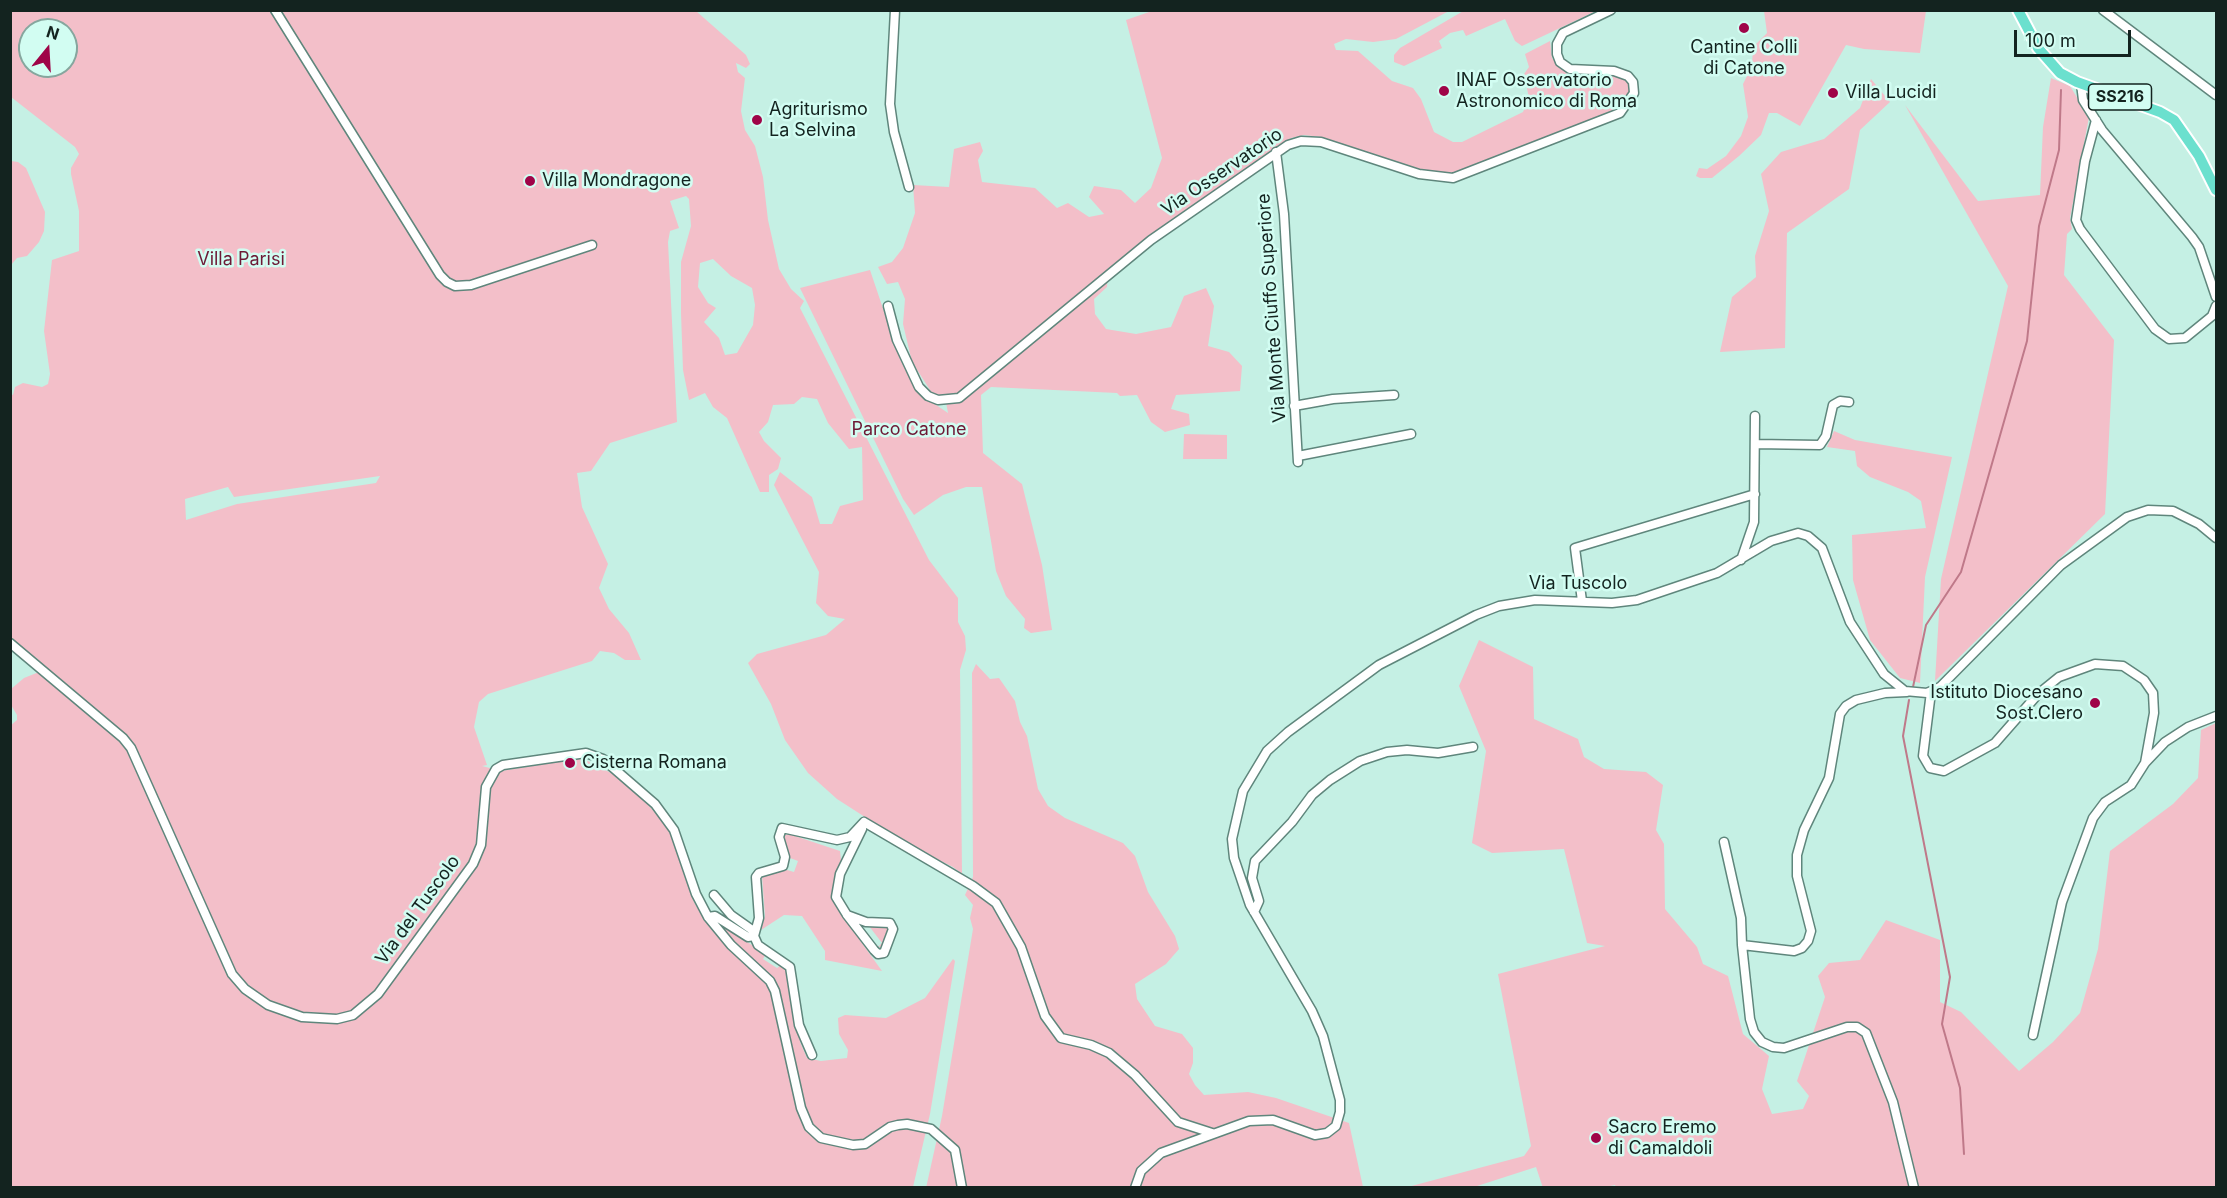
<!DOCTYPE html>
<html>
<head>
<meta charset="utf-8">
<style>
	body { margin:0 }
	#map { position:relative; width:2227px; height:1198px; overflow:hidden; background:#c5f0e4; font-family:Inter,sans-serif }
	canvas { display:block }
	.frame { position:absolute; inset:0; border:12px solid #13231f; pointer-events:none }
	.north { position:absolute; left:18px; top:18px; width:60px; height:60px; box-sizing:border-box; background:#d2fdf2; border:2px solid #86a69e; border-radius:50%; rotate:18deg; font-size:16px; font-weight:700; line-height:24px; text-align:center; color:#13231f }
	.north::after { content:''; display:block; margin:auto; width:21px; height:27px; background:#9f0448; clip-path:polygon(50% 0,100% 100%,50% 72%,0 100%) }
	.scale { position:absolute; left:2014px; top:30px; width:117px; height:27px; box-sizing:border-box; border:3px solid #13231f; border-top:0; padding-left:8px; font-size:18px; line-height:21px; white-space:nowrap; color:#13231f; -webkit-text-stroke:4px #d2fdf2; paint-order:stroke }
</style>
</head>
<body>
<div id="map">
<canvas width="2227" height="1198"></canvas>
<div class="frame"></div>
<div class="north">N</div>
<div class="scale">100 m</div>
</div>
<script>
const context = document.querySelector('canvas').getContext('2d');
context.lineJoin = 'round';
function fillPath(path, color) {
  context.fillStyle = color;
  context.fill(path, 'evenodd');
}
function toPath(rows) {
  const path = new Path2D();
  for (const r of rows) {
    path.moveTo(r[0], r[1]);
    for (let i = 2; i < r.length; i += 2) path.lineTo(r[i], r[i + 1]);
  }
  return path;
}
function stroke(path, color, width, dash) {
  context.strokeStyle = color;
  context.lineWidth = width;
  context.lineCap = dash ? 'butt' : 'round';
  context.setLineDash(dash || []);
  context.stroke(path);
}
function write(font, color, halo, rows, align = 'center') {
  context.font = font + ' Inter,sans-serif';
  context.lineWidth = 5;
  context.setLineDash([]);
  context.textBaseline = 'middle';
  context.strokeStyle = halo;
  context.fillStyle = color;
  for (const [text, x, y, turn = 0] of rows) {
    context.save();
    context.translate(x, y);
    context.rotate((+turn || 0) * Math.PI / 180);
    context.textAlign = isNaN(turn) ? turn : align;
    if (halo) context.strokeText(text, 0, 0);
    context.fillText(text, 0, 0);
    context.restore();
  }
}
fillPath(toPath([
	[1465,10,1596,10,1596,11,1522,46,1515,41,1505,19,1466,36,1463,30,1450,33,1439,41,1442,48,1404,66,1394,62,1394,55,1400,48],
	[10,11,696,11,746,55,750,64,746,68,736,63,738,72,745,78,741,111,745,130,755,146,763,177,768,220,779,269,791,289,804,301,800,308,929,560,958,598,958,622,965,636,966,650,960,670,962,874,953,867,910,846,837,799,808,773,785,740,771,704,748,663,757,654,826,635,845,619,828,616,816,603,819,572,774,485,780,472,812,497,820,524,832,524,840,506,863,500,862,447,849,449,828,423,817,399,802,397,794,404,773,405,768,422,759,432,764,441,781,458,778,469,769,475,769,492,760,492,727,418,713,407,705,393,689,400,683,370,681,313,681,262,691,226,689,199,686,196,670,201,679,228,670,231,668,242,677,422,610,443,591,471,577,473,582,507,608,564,599,588,609,609,629,633,641,660,625,660,614,653,600,651,592,661,488,694,479,702,474,727,487,765,482,766,501,771,582,758,613,774,637,792,672,832,694,902,704,919,722,926,766,954,763,959,777,968,781,965,791,975,804,1040,800,1042,807,1058,821,1061,847,1058,848,1050,839,1034,838,1018,845,1015,886,1018,925,998,953,959,955,961,930,1114,913,1187,11,1187,10,726,17,720,17,715,11,705,11,689,24,678,39,672,41,665,37,658,20,656,12,649,11,394,13,395,15,387,23,383,42,387,48,384,50,374,44,331,52,260,79,251,79,211,71,174,71,168,79,154,75,147,11,97],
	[30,30,66,30,66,66,30,66],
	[713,259,731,276,752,288,755,305,753,325,737,353,725,355,719,338,704,322,716,308,708,303,698,287,700,263],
	[380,476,376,483,237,504,186,520,185,499,228,487,234,497],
	[1152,11,1449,11,1396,39,1373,42,1346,39,1334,44,1336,50,1358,51,1392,81,1413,88,1421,99,1434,132,1453,142,1462,142,1523,112,1529,98,1524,74,1529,67,1525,54,1550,41,1552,58,1561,69,1571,73,1616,73,1629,79,1631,93,1617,109,1454,173,1425,171,1321,137,1304,135,1291,138,1177,216,1108,269,1107,287,1094,299,1095,314,1106,329,1136,334,1171,327,1184,296,1206,288,1214,306,1208,346,1229,352,1242,366,1240,391,1176,395,1171,409,1189,414,1190,425,1165,432,1151,422,1137,395,1120,396,1117,393,991,387,981,395,983,453,1022,484,1042,565,1052,630,1031,633,1024,628,1025,619,1006,596,996,571,982,487,966,487,943,495,914,515,903,499,800,288,870,270,900,359,917,392,948,413,945,397,932,393,912,362,903,324,905,299,898,282,887,284,878,267,892,262,903,248,915,213,913,185,949,187,954,149,980,142,983,151,978,160,982,182,1035,188,1057,208,1068,203,1089,217,1104,214,1089,197,1094,186,1121,190,1135,203,1151,188,1162,158,1126,20],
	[1764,11,1926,11,1920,53,1864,49,1846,45,1800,126,1777,113,1769,113,1761,135,1739,156,1712,178,1700,178,1696,176,1699,168,1707,169,1726,156,1741,136,1748,117,1743,84,1752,66,1753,47,1767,33],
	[2051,78,2070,86,2089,117,2070,218,2072,229,2067,234,2064,275,2114,340,2105,514,1935,681,1941,579,2008,286,1905,105,1978,201,2040,195,2043,127],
	[1871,79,1890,102,1860,130,1849,189,1787,233,1785,348,1720,352,1732,297,1756,277,1755,256,1769,211,1761,174,1781,152,1824,139,1860,108],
	[11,161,18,162,26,168,45,212,44,231,39,242,27,256,17,258,11,265],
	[1834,431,1855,440,1952,457,1925,577,1920,683,1900,678,1870,640,1853,580,1852,535,1926,528,1921,501,1908,492,1870,477,1857,466,1855,451,1827,447],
	[1184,434,1227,435,1227,459,1183,459],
	[1479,640,1533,667,1534,719,1578,739,1584,757,1604,769,1646,772,1663,785,1656,830,1664,844,1665,909,1697,947,1703,964,1728,976,1743,1034,1769,1056,1762,1089,1772,1114,1803,1109,1809,1096,1797,1081,1825,997,1818,976,1829,963,1860,960,1886,920,1940,940,1940,1002,1961,1012,2019,1071,2053,1042,2080,1013,2098,949,2110,851,2173,804,2198,778,2201,730,2216,723,2216,1187,1616,1188,1615,1185,1601,1188,1543,1188,1536,1167,1474,1187,1404,1188,1524,1156,1531,1146,1498,974,1605,946,1587,943,1564,849,1492,853,1472,843,1486,751,1459,686],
	[976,664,990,679,999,678,1015,701,1020,722,1027,736,1038,789,1048,806,1065,818,1123,843,1135,856,1148,892,1175,936,1179,949,1166,964,1135,984,1137,999,1155,1026,1182,1034,1193,1048,1193,1063,1189,1074,1195,1085,1204,1095,1248,1092,1276,1098,1349,1123,1363,1187,926,1188,942,1116,973,929,970,918,973,905,965,895,973,877,972,673],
	[789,834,840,851,841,860,834,891,859,934,859,939,882,971,825,960,825,951,802,916,784,915,761,930,765,916,762,876,787,870,794,872,798,861,790,858,784,839,785,835],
	[886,924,890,929,883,946,878,947,882,943,869,926,864,926]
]), '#f3bfc9');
stroke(toPath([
	[1913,687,1926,625,1961,572,2027,341,2039,226,2059,150,2061,90],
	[1909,700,1903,736,1950,977,1942,1024,1960,1088,1964,1154]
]), '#bf7989', 2);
const minor = toPath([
	[275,10,440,275,447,282,455,286,471,285,592,245],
	[895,10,890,104,894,132,909,187],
	[2103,10,2216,95],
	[2081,84,2083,100,2102,130,2192,237,2199,247,2216,297],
	[2096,120,2085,161,2076,220,2080,229,2155,329,2169,339,2185,338,2212,316,2216,306],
	[1276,152,1284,214,1298,462],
	[888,306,897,340,919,387,928,396,938,400,959,398,1151,240,1288,145,1301,141,1321,142,1419,174,1453,178,1620,113,1634,93,1633,82,1628,76,1614,71,1570,69,1560,62,1557,54,1557,44,1563,33,1611,10],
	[1294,406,1333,399,1394,395],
	[1755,444,1820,445,1826,436,1833,405,1840,401,1849,402],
	[1298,456,1411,434],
	[1741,560,1754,522,1755,416],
	[1582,601,1575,548,1755,494],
	[10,643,123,738,131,748,232,974,245,989,268,1005,302,1017,337,1019,353,1015,378,994,473,864,481,845,486,787,496,769,503,765,586,753,603,759,655,804,674,830,696,894,708,917,731,945,770,981,775,991,801,1108,809,1127,821,1138,853,1145,865,1144,890,1127,898,1125,907,1124,931,1129,955,1150,962,1188],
	[1907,692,1885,693,1856,700,1846,706,1840,714,1829,778,1804,830,1797,855,1797,876,1811,931,1808,941,1802,948,1794,951,1742,945,1750,1019,1754,1032,1762,1042,1773,1047,1784,1048,1847,1027,1857,1027,1866,1033,1893,1102,1914,1188],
	[1931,692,1923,756,1930,768,1944,771,1995,743,2038,694,2059,677,2095,664,2123,666,2144,680,2153,693,2154,713,2145,763],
	[864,822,973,886,996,903,1021,947,1045,1016,1061,1038,1091,1045,1109,1053,1135,1075,1178,1122,1212,1133],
	[1724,842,1741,918,1742,945],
	[714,895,731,915,755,932],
	[1254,912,1259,901,1252,878,1255,861,1292,822,1312,795,1330,780,1360,761,1387,752,1407,750,1438,753,1473,747],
	[847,915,866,922,890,923,893,929,884,953,878,954,874,950,847,915,836,897,840,874,862,829],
	[708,917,715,916,748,937,754,936,759,918,756,877,759,873,783,866,785,857,779,837,782,828,837,840,850,837,864,822],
	[754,936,758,945,790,967,799,1025,812,1055],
	[2033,1035,2062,902,2093,818,2105,802,2131,785,2145,763,2165,742,2188,727,2216,716],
	[1135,1188,1141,1171,1161,1153,1249,1121,1273,1120,1315,1135,1327,1133,1336,1126,1340,1112,1340,1100,1323,1036,1312,1011,1250,905,1234,858,1232,839,1243,791,1267,751,1288,732,1379,665,1476,615,1499,606,1535,600,1612,603,1637,600,1717,573,1771,541,1798,533,1808,536,1822,548,1850,622,1884,674,1905,691,1927,693,1940,687,2061,565,2127,517,2148,510,2173,511,2199,524,2216,538]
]);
const major = toPath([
	[2018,10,2038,48,2060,73,2077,82,2160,112,2174,120,2199,156,2216,190]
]);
stroke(minor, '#5f867c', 11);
stroke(major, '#fff', 14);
stroke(minor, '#fff', 8);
stroke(major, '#6be0ce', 10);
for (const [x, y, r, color] of [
	[1744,28,6,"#9f0448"],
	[1444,91,6,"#9f0448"],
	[1833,93,6,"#9f0448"],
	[757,120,6,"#9f0448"],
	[530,181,6,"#9f0448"],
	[2095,703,6,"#9f0448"],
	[570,763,6,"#9f0448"],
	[1596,1138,6,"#9f0448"]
]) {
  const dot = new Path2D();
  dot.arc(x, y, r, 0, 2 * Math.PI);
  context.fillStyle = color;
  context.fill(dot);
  stroke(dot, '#d2fdf2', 2);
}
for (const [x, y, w] of [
	[2120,97,63]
]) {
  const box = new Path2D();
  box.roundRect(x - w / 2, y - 13, w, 26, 4.5);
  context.fillStyle = '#d2fdf2';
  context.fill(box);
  stroke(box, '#13231f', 1.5);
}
write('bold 16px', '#13231f', null, [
	["SS216",2120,97]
]);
write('18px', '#13231f', '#d2fdf2', [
	["Cantine Colli",1744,48,"center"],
	["di Catone",1744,69,"center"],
	["INAF Osservatorio",1456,81],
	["Astronomico di Roma",1456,102],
	["Villa Lucidi",1845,93],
	["Agriturismo",769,110],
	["La Selvina",769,131],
	["Villa Mondragone",542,181],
	["Istituto Diocesano",2083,693,"right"],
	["Sost.Clero",2083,714,"right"],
	["Cisterna Romana",582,763],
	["Sacro Eremo",1608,1128],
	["di Camaldoli",1608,1149]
], 'left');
write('18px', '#13231f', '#d2fdf2', [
	["Via Osservatorio",1222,172,-34],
	["Via Monte Ciuffo Superiore",1272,308,-94],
	["Via Tuscolo",1578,584],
	["Via del Tuscolo",418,910,-54]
]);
write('18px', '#6d1935', '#d2fdf2', [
	["Villa Parisi",241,260],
	["Parco Catone",909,430]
]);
</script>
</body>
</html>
